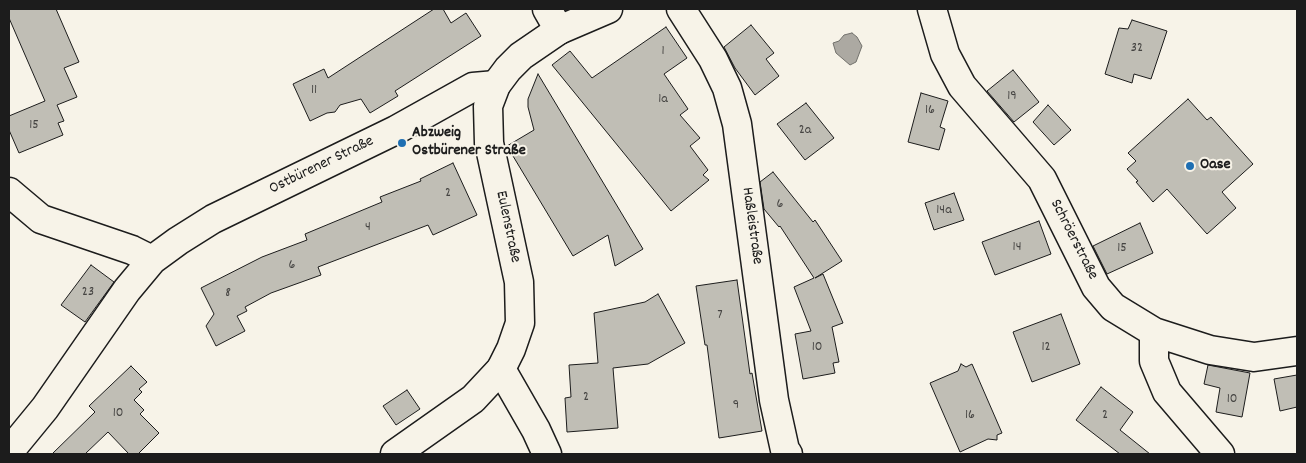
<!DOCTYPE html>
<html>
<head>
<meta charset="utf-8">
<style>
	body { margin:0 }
	#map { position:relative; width:1306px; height:463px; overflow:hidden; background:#f7f3e8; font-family:Dekko,sans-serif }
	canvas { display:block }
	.frame { position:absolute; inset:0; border:10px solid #1c1c1c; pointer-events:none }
</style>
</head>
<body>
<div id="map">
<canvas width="1306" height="463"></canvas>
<div class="frame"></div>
</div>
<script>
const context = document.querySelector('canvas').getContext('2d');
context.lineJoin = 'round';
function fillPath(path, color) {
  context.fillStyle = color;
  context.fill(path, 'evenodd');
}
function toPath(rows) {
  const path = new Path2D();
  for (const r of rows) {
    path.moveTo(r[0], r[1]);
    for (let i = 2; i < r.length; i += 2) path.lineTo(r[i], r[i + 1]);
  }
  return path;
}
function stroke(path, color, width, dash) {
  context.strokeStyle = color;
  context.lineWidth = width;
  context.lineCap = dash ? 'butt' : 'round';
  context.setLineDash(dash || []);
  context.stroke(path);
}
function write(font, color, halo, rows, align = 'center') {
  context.font = font + ' Dekko,sans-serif';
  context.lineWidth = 4;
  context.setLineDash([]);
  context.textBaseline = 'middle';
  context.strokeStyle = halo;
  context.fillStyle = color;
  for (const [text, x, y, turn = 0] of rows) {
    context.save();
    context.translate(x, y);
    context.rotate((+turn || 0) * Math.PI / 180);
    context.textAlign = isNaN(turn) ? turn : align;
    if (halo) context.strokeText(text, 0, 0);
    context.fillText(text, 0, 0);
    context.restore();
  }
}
const water = toPath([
	[852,33,857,37,862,46,856,62,850,65,836,53,833,43,839,41,844,35,852,33]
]);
fillPath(water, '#aca9a2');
stroke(water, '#72716c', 1);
const building = toPath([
	[9,9,56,9,79,62,64,68,77,97,57,105,64,121,58,123,63,135,19,153,9,130,9,116,45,101,9,18,9,9],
	[434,9,443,9,451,23,466,13,481,36,395,91,398,96,370,113,361,99,340,105,335,112,327,113,310,121,293,84,324,69,328,78,434,9],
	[1132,20,1167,31,1151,79,1134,74,1132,83,1105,74,1119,28,1128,29,1132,20],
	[751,25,774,53,766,59,779,76,755,95,735,68,724,47,751,25],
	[666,27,687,58,664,74,688,109,680,115,700,138,690,146,708,170,703,175,709,180,671,211,552,65,570,51,592,78,666,27],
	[1013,70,1039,102,1014,122,987,91,1013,70],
	[538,74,643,249,615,266,608,235,573,256,507,146,534,130,528,107,528,99,538,74],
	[921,93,948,101,940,127,945,129,939,150,908,142,921,93],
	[1188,99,1207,120,1211,117,1253,164,1222,192,1236,208,1207,234,1167,189,1153,202,1136,182,1138,181,1127,169,1136,161,1128,153,1188,99],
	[806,103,834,138,805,160,777,124,806,103],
	[1048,105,1071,130,1054,145,1033,122,1048,105],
	[453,163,477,215,433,235,428,225,318,267,321,275,271,293,245,307,247,311,237,316,245,331,216,346,206,326,214,314,201,288,262,257,307,240,305,234,382,202,380,197,421,181,420,179,453,163],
	[773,172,813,222,815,220,842,261,815,278,823,274,843,323,832,327,839,362,833,363,835,373,803,379,795,334,811,331,794,287,814,278,780,226,779,227,764,209,760,182,773,172],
	[954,193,964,220,934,230,925,203,954,193],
	[1039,221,1051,254,995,275,982,242,1039,221],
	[1140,223,1153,253,1107,274,1093,246,1140,223],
	[91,265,114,282,85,322,61,305,91,265],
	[737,280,750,374,752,373,762,431,719,438,707,345,705,345,696,286,737,280],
	[658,294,685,343,648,364,613,368,618,428,567,432,565,398,571,397,569,365,598,363,594,313,645,302,658,294],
	[1061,314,1080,364,1032,382,1013,332,1061,314],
	[961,364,966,367,972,364,1002,433,997,435,997,440,988,439,960,452,930,383,958,371,961,364],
	[1208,365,1250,373,1242,417,1216,412,1220,388,1204,384,1208,365],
	[131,366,147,382,139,389,142,392,134,400,144,410,140,414,159,433,138,454,129,454,108,432,85,454,52,454,95,412,89,406,131,366],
	[1297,375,1297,407,1280,411,1274,379,1297,375],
	[1101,387,1133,412,1120,430,1150,454,1120,454,1076,420,1101,387],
	[407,390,420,409,396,425,383,406,407,390]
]);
fillPath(building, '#c0beb5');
stroke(building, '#1c1c1c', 1);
const minor = toPath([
	[547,9,559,30],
	[681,9,713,59,727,88,737,124,774,400,785,450,788,454],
	[932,9,945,54,962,86,1042,179,1096,287,1113,307,1154,332,1210,350,1254,357,1297,351],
	[9,192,41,219,132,250,152,260],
	[1154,332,1154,361,1167,392,1220,454],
	[501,369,536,430,547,454],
	[9,449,13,447,45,408,127,290,152,260,178,241,213,219,396,130,473,87,496,85]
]);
const secondary = toPath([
	[395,454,473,399,501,369,511,349,520,323,519,282,489,143,488,106,496,85,508,69,521,56,559,30,608,9]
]);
stroke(minor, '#1c1c1c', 31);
stroke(secondary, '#1c1c1c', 31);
stroke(minor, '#f7f3e8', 28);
stroke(secondary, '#f7f3e8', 28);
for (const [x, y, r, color] of [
	[402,143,5,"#1f6fb2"],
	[1190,166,5,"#1f6fb2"]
]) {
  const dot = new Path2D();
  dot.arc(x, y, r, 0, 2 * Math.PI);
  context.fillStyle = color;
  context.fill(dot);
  stroke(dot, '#f7f3e8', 2);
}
write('14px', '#454442', null, [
	["32",1137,49],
	["1",663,52],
	["11",314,91],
	["19",1012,97],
	["1a",663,100],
	["16",930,111],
	["15",34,126],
	["2a",805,131],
	["2",448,194],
	["6",780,205],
	["14a",944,211],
	["4",368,228],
	["14",1017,248],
	["15",1122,249],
	["6",292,266],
	["23",88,293],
	["8",228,294],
	["7",720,316],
	["10",817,348],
	["12",1046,348],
	["2",586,398],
	["10",1232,400],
	["9",736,406],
	["10",118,414],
	["16",970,416],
	["2",1105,416]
]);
write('bold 16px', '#1c1c1c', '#f7f3e8', [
	["Abzweig",412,134],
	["Ostbürener Straße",412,152],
	["Oase",1200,166]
], 'left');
write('16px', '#1c1c1c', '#f7f3e8', [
	["Ostbürener Straße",322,166,-26],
	["Haßleistraße",751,226,82],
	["Eulenstraße",507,227,78],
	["Schröerstraße",1073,240,63]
]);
</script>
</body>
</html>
